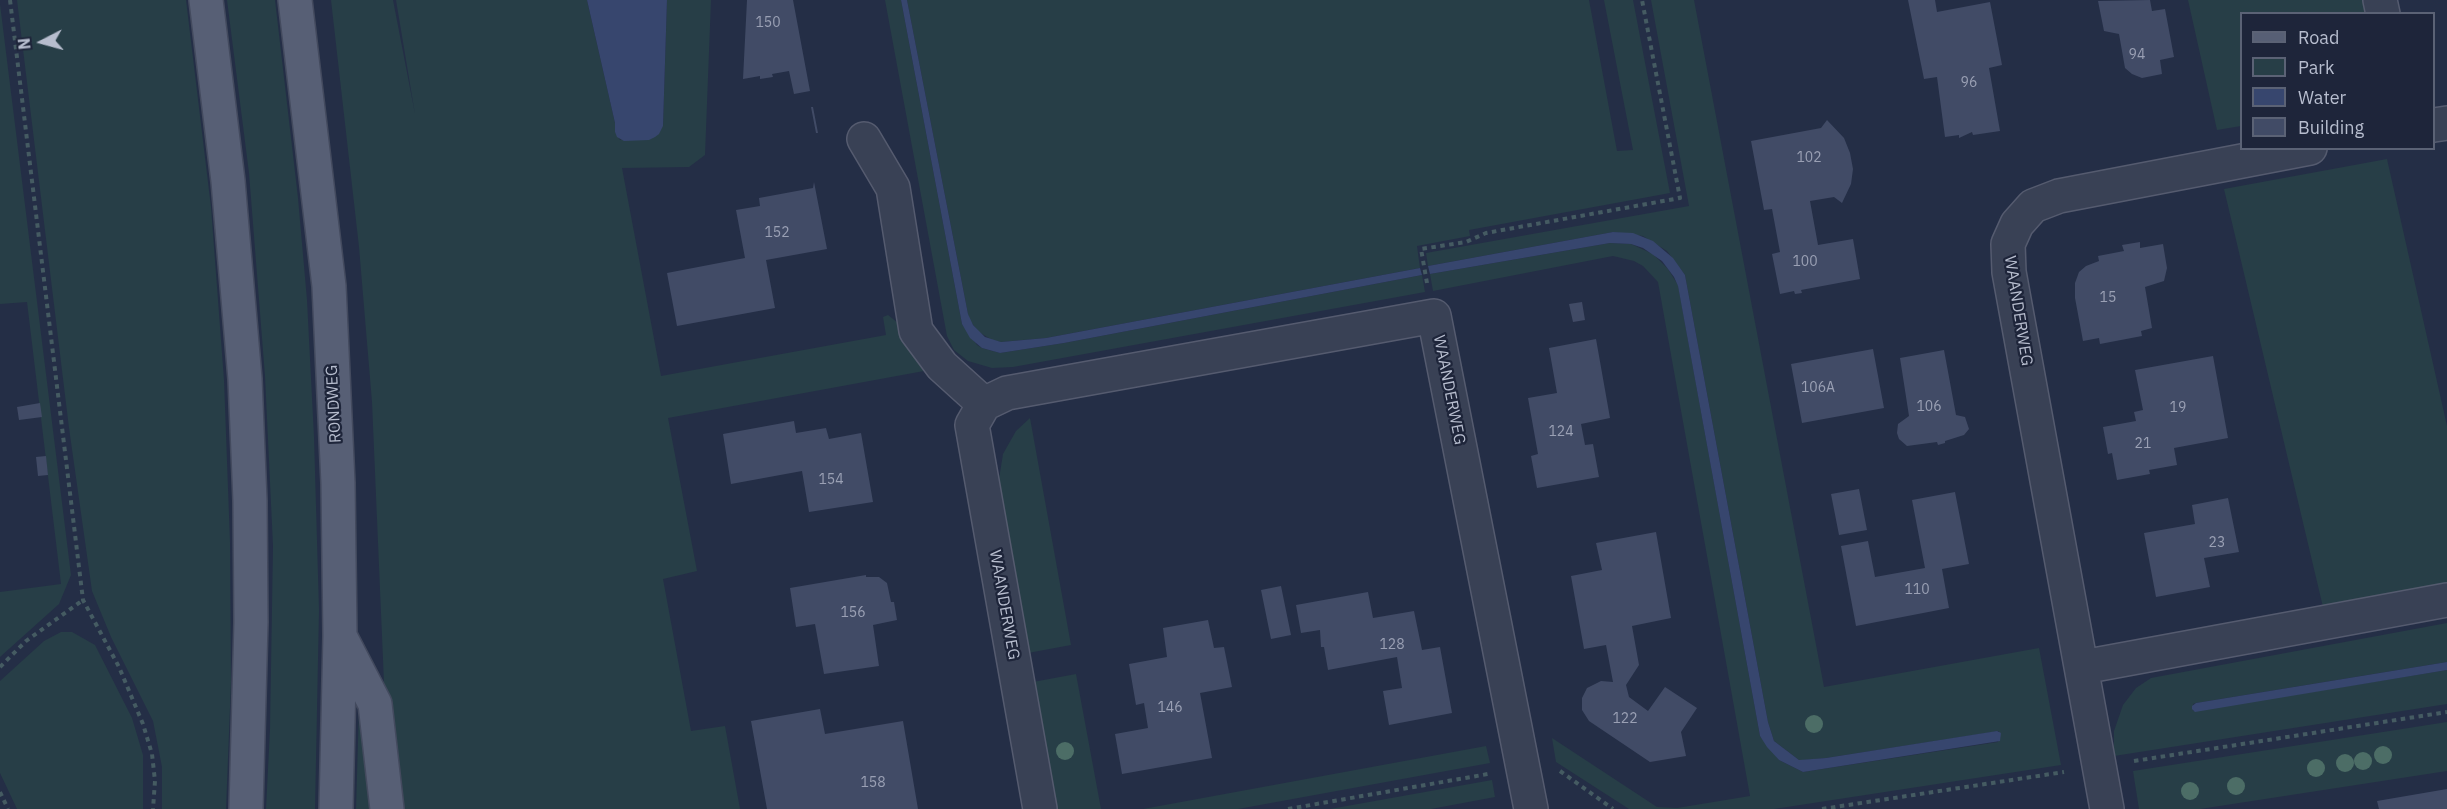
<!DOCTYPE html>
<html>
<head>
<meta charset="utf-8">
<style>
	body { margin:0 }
	#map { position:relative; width:2447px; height:809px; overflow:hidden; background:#242e46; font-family:"IBM Plex Sans",sans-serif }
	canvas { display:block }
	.legend { position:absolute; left:2240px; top:12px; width:195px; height:138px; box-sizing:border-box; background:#1e253a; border:2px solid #5b6275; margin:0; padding:8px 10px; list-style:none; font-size:18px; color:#b7bdce }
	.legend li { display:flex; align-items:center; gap:12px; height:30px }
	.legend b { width:30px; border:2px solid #5b6275 }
	.north { position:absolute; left:12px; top:12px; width:60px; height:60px; -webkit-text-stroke:4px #1e253a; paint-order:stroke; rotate:264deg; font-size:16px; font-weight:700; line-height:24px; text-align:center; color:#b7bdce }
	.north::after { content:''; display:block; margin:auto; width:21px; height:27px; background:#b7bdce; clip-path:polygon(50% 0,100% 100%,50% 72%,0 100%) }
</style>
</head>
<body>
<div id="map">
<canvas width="2447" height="809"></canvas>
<ul class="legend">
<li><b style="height:8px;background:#575f75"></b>Road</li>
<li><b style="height:16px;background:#273e47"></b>Park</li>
<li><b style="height:16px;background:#37466e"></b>Water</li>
<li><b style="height:16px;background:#414b66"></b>Building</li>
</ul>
<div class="north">N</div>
</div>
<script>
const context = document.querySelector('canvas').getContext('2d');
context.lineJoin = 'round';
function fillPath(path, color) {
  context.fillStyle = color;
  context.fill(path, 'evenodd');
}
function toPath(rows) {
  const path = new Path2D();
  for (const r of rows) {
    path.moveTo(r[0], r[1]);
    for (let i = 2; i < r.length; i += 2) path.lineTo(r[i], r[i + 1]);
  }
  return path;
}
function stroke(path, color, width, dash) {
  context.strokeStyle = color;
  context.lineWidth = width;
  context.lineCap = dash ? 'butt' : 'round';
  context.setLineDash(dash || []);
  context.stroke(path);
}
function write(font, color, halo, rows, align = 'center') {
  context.font = font + ' "IBM Plex Sans",sans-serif';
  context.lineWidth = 4.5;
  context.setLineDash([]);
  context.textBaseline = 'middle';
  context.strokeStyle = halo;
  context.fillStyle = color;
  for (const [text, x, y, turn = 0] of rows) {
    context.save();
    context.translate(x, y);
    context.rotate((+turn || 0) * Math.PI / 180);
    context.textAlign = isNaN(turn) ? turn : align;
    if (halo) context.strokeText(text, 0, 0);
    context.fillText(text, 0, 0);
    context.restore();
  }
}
fillPath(toPath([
	[17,0,186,0,211,207,224,380,230,542,231,682,226,809,162,809,162,767,153,721,111,637,92,591,69,428],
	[227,0,275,0,298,198,307,300,314,437,319,610,315,809,266,809,270,729,273,546,265,376,249,173],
	[331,0,393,0,415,114,396,0,587,0,615,123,615,132,620,140,663,126,667,0,711,0,705,155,689,167,622,168,661,376,886,335,883,317,888,315,898,323,903,337,924,371,668,418,697,571,663,579,691,731,725,726,740,809,401,809,384,683,372,402,359,247],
	[885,0,901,0,962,324,977,345,982,348,1000,353,1064,343,1422,275,1425,292,1013,367,992,368,968,361,954,350,947,336],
	[907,0,1589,0,1617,151,1633,150,1604,0,1633,0,1670,193,1469,230,1470,236,1417,246,1420,268,1046,338,1001,342,992,340,979,332,969,320,968,314],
	[1651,0,1694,0,1824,687,2039,648,2061,765,1774,809,1629,809,1556,762,1552,738,1657,807,1677,808,1750,796,1658,282,1643,266,1634,261,1613,256,1433,291,1430,274,1610,243,1631,244,1653,254,1668,269,1678,285,1760,736,1779,760,1803,772,1998,742,1999,731,1826,758,1803,760,1799,760,1774,741,1768,722,1685,275,1667,251,1643,236,1613,232,1428,266,1426,253,1689,206],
	[2188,0,2362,0,2365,13,2242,14,2241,126,2217,130],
	[0,4,71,575,59,604,0,657,0,592,61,584,27,302,0,304],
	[2387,159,2447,426,2447,583,2323,607,2224,189],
	[1030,418,1071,645,1028,653,999,479,1003,454,1016,431],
	[2447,623,2447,662,2196,703,2193,704,2193,711,2447,670,2447,704,2114,756,2114,731,2123,705,2136,688,2151,678],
	[61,632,72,632,95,645,132,718,143,755,143,809,17,809,0,773,0,681,44,641],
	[1076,674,1101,809,1057,809,1033,682],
	[359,708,374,809,356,809],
	[2447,722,2447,771,2200,809,2139,809,2133,771],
	[1486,746,1490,763,1238,809,1143,809],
	[1492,780,1495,797,1431,809,1330,809]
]), '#273e47');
fillPath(toPath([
	[587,0,667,0,663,126,659,134,655,137,649,140,624,141,617,137,615,132,615,123],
	[901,0,907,0,968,314,973,325,985,337,1001,342,1046,338,1420,268,1422,275,1064,343,1000,353,982,348,970,338,962,324],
	[1613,232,1633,233,1653,241,1673,258,1685,275,1768,722,1774,741,1799,760,1826,758,1997,731,2001,733,2000,741,1803,772,1779,760,1767,747,1760,736,1678,286,1674,277,1662,261,1643,248,1631,244,1610,243,1430,274,1428,266],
	[2447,662,2447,670,2195,712,2192,709,2192,706,2196,703]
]), '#37466e');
fillPath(toPath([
	[747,0,793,0,810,91,794,94,789,71,772,74,773,77,760,79,760,76,743,79],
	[1908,0,1935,0,1937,12,1990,2,2002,65,1989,68,2000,131,1973,135,1972,132,1959,138,1959,135,1945,137,1937,77,1924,79],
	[2150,0,2152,11,2165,9,2174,57,2160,60,2162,74,2142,78,2132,74,2125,68,2119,34,2104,31,2098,1],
	[811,107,813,107,818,133,816,133],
	[1827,120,1844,138,1850,153,1853,169,1851,184,1842,203,1834,197,1810,201,1818,245,1853,239,1860,279,1801,290,1802,293,1795,294,1794,291,1780,294,1772,254,1780,252,1772,209,1764,210,1751,141,1821,128],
	[814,182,827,249,766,260,775,308,677,326,667,273,745,258,736,210,760,206,759,198,813,188],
	[2140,242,2140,248,2163,244,2167,268,2164,281,2145,287,2152,328,2141,331,2142,336,2100,344,2099,338,2083,341,2075,298,2075,283,2079,272,2086,266,2099,261,2098,256,2124,251,2122,245],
	[1582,302,1585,320,1573,322,1569,304],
	[1596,339,1610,418,1581,424,1585,445,1593,444,1599,477,1537,488,1531,456,1538,454,1528,398,1557,393,1549,348],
	[1873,349,1884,408,1802,423,1791,364],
	[1944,350,1956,415,1965,417,1969,429,1964,435,1945,441,1945,443,1938,445,1937,442,1907,446,1899,439,1897,433,1898,424,1909,416,1900,358],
	[2213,356,2228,438,2174,448,2177,465,2149,470,2150,474,2117,480,2112,453,2108,454,2103,427,2136,421,2134,412,2143,410,2135,370],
	[40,403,42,417,19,420,17,407],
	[794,421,796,433,826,428,829,439,861,433,873,502,809,512,802,471,731,484,723,434],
	[46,456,48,475,38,476,36,457],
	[1859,489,1867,530,1839,535,1831,494],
	[1955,492,1969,564,1942,569,1949,608,1856,626,1841,546,1868,541,1875,577,1925,568,1912,500],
	[2228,498,2239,552,2204,558,2210,587,2156,597,2144,533,2195,524,2192,505],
	[1656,532,1671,618,1632,626,1639,665,1626,685,1629,697,1648,711,1665,687,1697,708,1681,732,1686,756,1650,762,1589,721,1582,710,1582,698,1587,688,1601,681,1613,682,1606,645,1584,649,1571,576,1602,570,1596,543],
	[866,575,866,577,879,577,887,583,891,602,894,602,897,620,873,625,879,666,824,674,815,624,796,627,790,588],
	[1281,586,1291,635,1271,639,1261,590],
	[1368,592,1373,618,1414,611,1422,650,1440,647,1452,713,1389,725,1383,691,1402,688,1397,657,1328,670,1324,647,1321,647,1320,630,1301,633,1296,605],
	[1208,620,1214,648,1224,647,1232,687,1200,693,1212,758,1122,774,1115,734,1148,728,1144,703,1136,705,1129,664,1167,657,1163,628],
	[820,709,825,734,903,721,918,809,767,809,751,721],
	[2447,789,2447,809,2379,809,2377,801]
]), '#414b66');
const street = toPath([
	[2380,0,2383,14],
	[2434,125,2447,123],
	[864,139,893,188,916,331,942,366,984,404],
	[2083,667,2447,600],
	[1040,809,972,425,984,404,1007,393,1434,316,1531,809],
	[2107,809,2009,272,2008,244,2017,224,2033,206,2059,196,2310,148]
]);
const primary = toPath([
	[206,0,228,181,245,379,250,501,251,622,246,809],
	[295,0,329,286,338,483,340,636,336,809],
	[342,640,375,704,387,809]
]);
stroke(street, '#555b6f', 36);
stroke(primary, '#434a5e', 36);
stroke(toPath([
	[10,0,83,600,119,667,143,724,152,754,155,781,153,809],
	[1427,283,1421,249,1466,242,1486,233,1680,198,1642,0],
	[0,667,26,641,83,600],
	[2134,761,2447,712],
	[1560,771,1613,809],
	[0,792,8,809],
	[1288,809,1488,774],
	[1822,809,2064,772]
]), '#455b62', 4, [4.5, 4.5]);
stroke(street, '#394155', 33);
stroke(primary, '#575f75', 33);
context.fillStyle = '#4c6d66';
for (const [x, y] of [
	[1814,724],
	[1065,751],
	[2383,755],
	[2363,761],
	[2345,763],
	[2316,768],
	[2236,786],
	[2190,791]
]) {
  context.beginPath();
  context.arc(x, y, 9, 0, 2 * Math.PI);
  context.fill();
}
write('14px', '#9aa0b4', null, [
	["150",768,23],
	["94",2137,55],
	["96",1969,83],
	["102",1809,158],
	["152",777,233],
	["100",1805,262],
	["15",2108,298],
	["106A",1818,388],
	["106",1929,407],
	["19",2178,408],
	["124",1561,432],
	["21",2143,444],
	["154",831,480],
	["23",2217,543],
	["110",1917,590],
	["156",853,613],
	["128",1392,645],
	["146",1170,708],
	["122",1625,719],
	["158",873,783]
]);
write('16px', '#b7bdce', '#1e253a', [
	["WAANDERWEG",2018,311,81],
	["WAANDERWEG",1449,390,79],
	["RONDWEG",334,404,-93],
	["WAANDERWEG",1004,605,80]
]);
</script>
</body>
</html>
